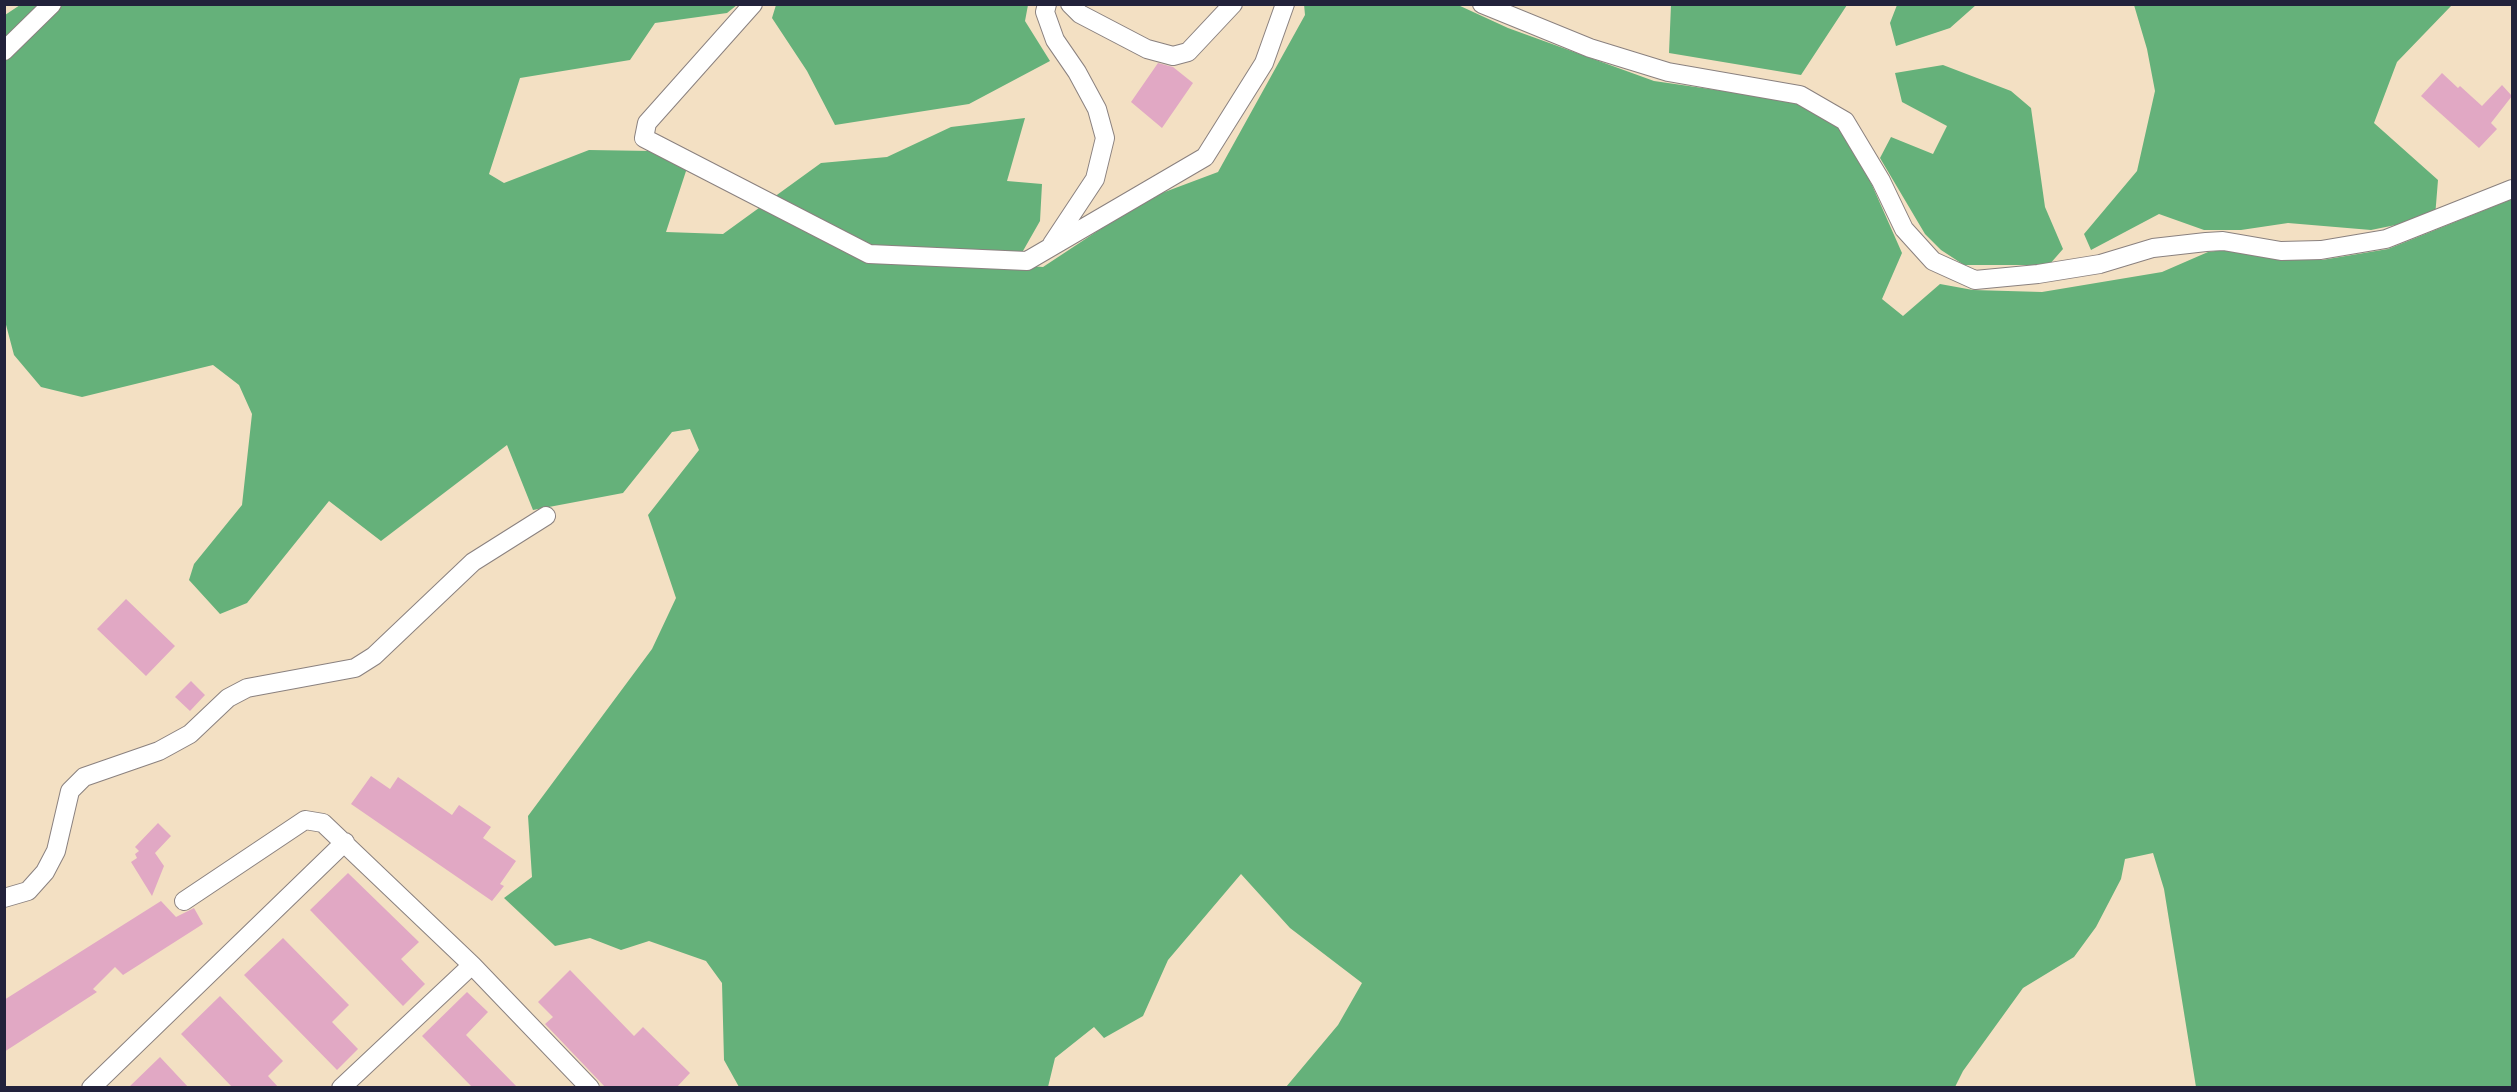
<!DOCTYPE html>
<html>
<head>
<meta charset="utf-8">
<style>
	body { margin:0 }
	#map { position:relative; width:2517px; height:1092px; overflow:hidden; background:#f3e0c3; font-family:"Balsamiq Sans",sans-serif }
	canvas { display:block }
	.frame { position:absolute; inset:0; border:6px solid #22223b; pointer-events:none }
</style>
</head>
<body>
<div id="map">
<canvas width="2517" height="1092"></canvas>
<div class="frame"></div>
</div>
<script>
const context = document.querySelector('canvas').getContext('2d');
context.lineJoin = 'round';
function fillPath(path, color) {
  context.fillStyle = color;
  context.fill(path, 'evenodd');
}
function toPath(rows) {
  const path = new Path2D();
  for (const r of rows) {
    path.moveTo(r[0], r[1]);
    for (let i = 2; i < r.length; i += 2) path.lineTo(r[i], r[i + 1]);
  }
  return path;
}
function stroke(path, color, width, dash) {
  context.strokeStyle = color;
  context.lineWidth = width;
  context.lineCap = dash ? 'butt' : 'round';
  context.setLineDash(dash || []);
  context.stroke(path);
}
fillPath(toPath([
	[1304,4,1458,5,1508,28,1654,81,1793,101,1843,130,1872,185,1902,253,1882,299,1903,316,1940,284,1973,290,2042,292,2162,272,2208,252,2223,250,2281,260,2322,260,2388,249,2512,199,2512,1087,2196,1087,2164,889,2153,853,2125,859,2121,879,2096,927,2074,957,2023,988,1963,1071,1955,1087,1286,1087,1338,1025,1362,983,1290,928,1241,874,1168,960,1143,1016,1104,1038,1094,1027,1055,1058,1048,1087,739,1087,724,1060,722,983,706,961,649,941,621,950,590,938,555,946,504,898,532,877,528,816,652,649,676,598,648,515,699,450,690,429,672,432,623,493,533,510,507,445,381,541,329,501,247,603,220,614,189,580,194,564,242,505,252,414,239,385,213,365,82,397,41,387,14,355,5,321,5,15,20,5,737,5,727,13,655,23,630,60,520,78,489,174,504,183,589,150,651,151,688,165,666,232,723,234,821,163,887,157,951,127,1025,118,1007,181,1042,184,1040,221,1015,265,1043,267,1146,199,1218,172,1305,15],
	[776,5,1028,5,1025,21,1050,61,969,104,835,125,807,71,772,18],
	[1671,5,1671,4,1847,5,1801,75,1669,53],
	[1897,5,1897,4,1976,5,1950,28,1896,46,1890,23],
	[2134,5,2452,5,2397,62,2374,123,2438,180,2435,217,2371,230,2288,223,2241,230,2204,230,2159,214,2091,250,2084,234,2137,171,2155,91,2147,49],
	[1943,65,2011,91,2031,108,2045,207,2063,249,2049,265,1964,265,1941,250,1925,234,1880,158,1891,137,1933,154,1947,126,1902,102,1895,73]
]), '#65b17a');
fillPath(toPath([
	[1158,63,1173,67,1193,83,1162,128,1131,102],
	[2442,73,2458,88,2460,86,2482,106,2502,85,2512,96,2491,123,2497,129,2479,148,2421,96],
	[126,599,175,646,146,676,97,629],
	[191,681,205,695,190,711,175,697],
	[371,776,390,789,398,777,452,815,459,805,491,827,483,838,516,861,500,884,504,886,492,901,351,804],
	[158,823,171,836,155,853,164,866,152,896,131,862,137,858,135,854,139,851,135,847],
	[348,873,419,942,401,959,425,984,403,1006,310,910],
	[161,901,176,917,194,908,203,924,123,975,115,967,93,989,97,992,4,1052,4,1000],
	[283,938,349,1005,332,1022,358,1049,337,1070,244,975],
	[570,970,634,1036,643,1027,690,1073,676,1088,606,1088,545,1024,553,1017,538,1002],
	[467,992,488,1012,466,1035,518,1088,473,1088,422,1036],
	[220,996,283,1061,268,1076,279,1088,233,1088,181,1034],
	[160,1057,189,1088,128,1088]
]), '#e1a8c4');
const street = toPath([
	[753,4,647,123,644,138,869,254,1027,261,1205,157,1264,63,1285,4],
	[1047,4,1045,12,1055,40,1077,72,1097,109,1105,138,1095,179,1052,244],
	[1070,4,1080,14,1147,49,1173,56,1188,52,1233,4],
	[1482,4,1590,48,1668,72,1800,95,1845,121,1881,181,1904,229,1933,261,1975,280,2038,274,2100,264,2153,248,2206,242,2223,241,2281,251,2321,250,2386,239,2512,189],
	[4,51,52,4],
	[4,898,28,891,45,872,56,851,70,791,84,777,159,751,190,734,228,698,247,688,355,668,374,656,473,562,546,516],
	[184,901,305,820,323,823,472,965,590,1088],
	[91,1088,345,842],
	[341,1088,472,965]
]);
stroke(street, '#8a817f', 20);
stroke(street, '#fff', 18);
</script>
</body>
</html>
